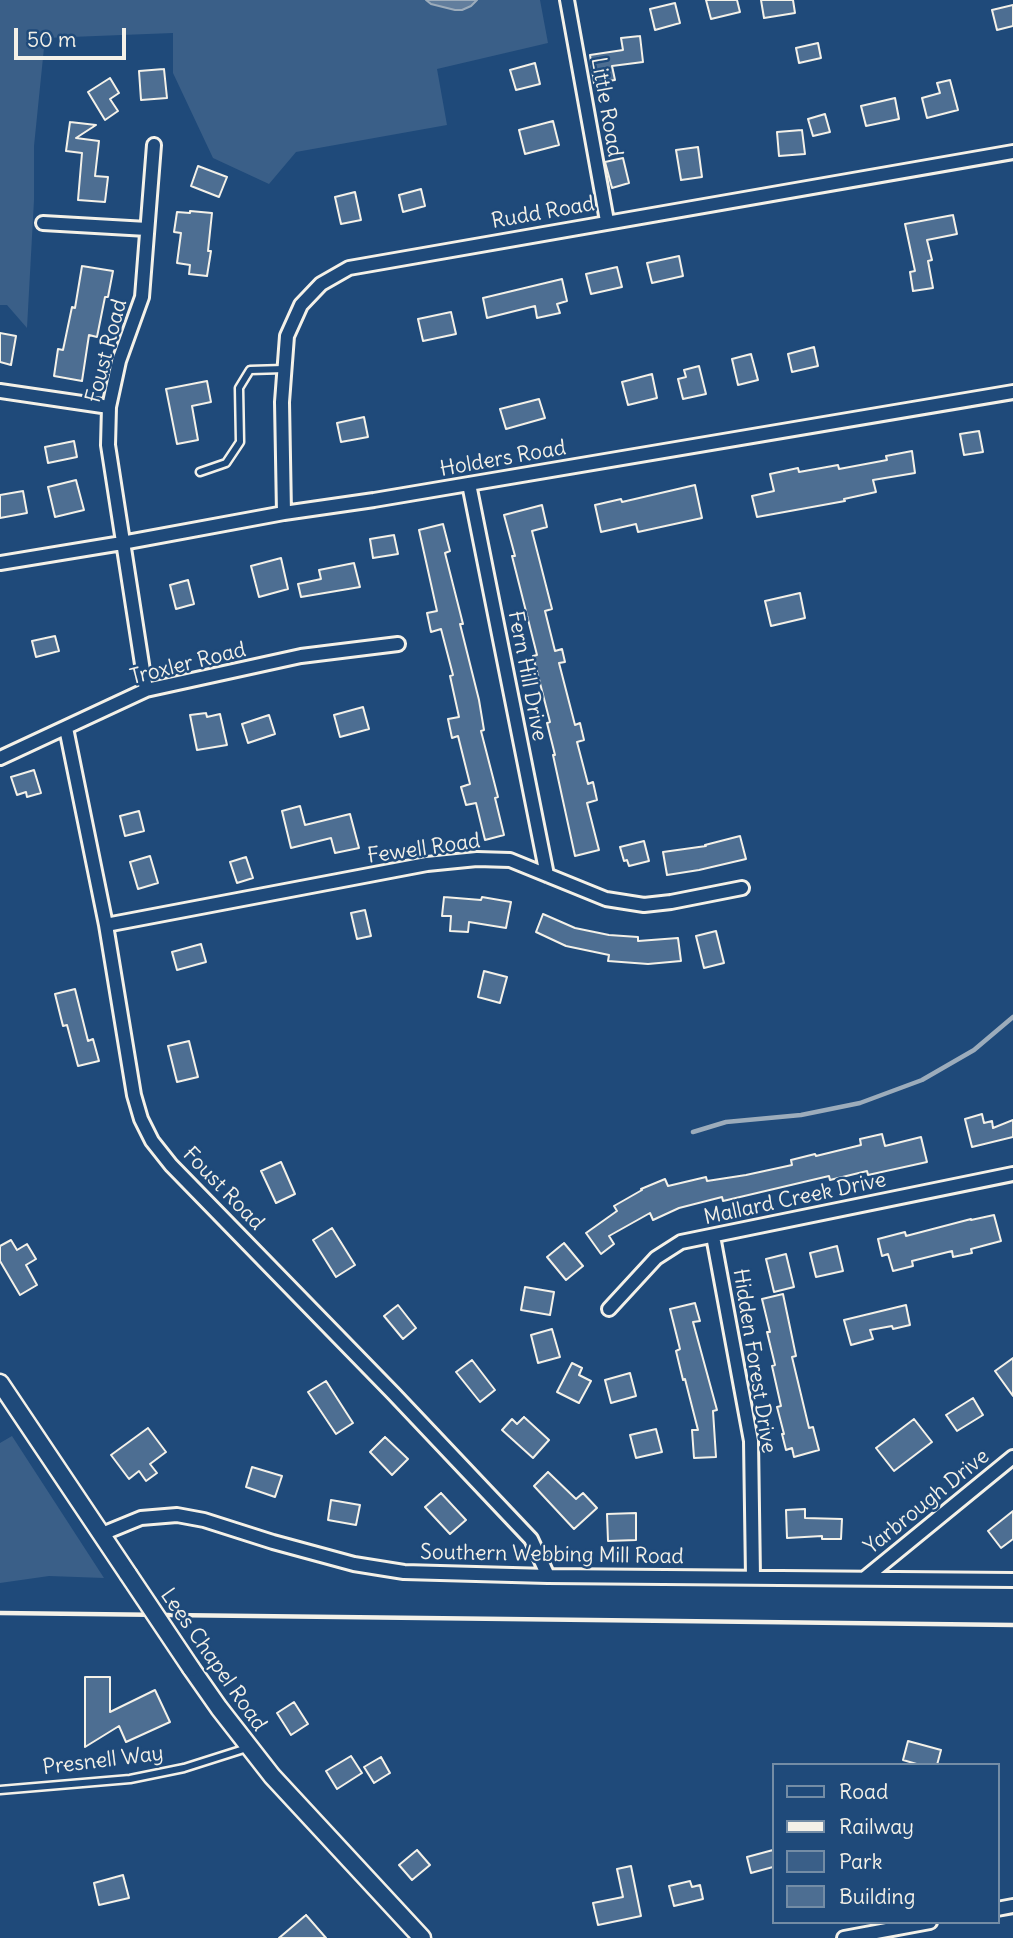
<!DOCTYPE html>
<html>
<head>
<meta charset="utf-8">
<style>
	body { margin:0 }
	#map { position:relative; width:1013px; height:1938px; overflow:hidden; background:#1f4a7a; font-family:Delius,sans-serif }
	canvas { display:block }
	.legend { position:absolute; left:772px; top:1763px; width:228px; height:161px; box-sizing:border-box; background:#1f4a7a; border:2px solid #748da6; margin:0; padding:9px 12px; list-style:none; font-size:21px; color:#f4f1e8 }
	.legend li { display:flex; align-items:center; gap:14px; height:35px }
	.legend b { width:35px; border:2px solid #748da6 }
	.scale { position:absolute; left:14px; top:28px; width:112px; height:32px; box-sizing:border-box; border:4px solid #f4f1e8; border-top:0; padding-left:9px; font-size:21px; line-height:24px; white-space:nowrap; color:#f4f1e8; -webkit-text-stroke:5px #1f4a7a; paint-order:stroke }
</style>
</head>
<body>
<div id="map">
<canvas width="1013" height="1938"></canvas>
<ul class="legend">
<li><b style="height:9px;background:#1f4a7a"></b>Road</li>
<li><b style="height:9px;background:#f4f1e8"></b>Railway</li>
<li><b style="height:19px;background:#3a5f88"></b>Park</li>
<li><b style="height:19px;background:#4d6e92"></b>Building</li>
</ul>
<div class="scale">50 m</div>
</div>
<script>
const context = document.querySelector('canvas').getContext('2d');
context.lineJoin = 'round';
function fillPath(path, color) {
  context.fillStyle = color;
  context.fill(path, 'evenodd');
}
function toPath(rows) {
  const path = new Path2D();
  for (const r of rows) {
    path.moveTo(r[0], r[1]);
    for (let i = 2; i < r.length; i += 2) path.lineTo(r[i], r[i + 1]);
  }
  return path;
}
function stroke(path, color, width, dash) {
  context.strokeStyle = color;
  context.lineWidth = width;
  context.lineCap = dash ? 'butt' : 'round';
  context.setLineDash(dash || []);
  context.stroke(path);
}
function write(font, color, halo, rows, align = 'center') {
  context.font = font + ' Delius,sans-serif';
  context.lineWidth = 5;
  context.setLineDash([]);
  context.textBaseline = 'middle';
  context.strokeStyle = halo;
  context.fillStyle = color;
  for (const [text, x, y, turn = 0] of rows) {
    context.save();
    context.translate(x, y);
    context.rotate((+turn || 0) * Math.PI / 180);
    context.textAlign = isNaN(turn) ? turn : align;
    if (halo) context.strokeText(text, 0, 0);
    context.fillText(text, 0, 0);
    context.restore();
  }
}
fillPath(toPath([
	[0,0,425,0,431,4,455,10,462,10,471,6,477,0,540,0,548,43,437,69,447,125,296,152,269,184,213,158,173,73,173,33,45,38,34,146,34,200,27,328,7,305,0,305],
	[12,1436,104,1578,49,1576,0,1583,0,1443]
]), '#3a5f88');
const water = toPath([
	[426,0,477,0,471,6,462,10,455,10,431,4,426,0]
]);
fillPath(water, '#627e9d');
stroke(water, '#9cacbb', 2);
stroke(toPath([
	[693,1132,726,1122,801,1115,860,1103,922,1080,974,1050,1013,1017]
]), '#9cacbb', 4.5);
const building = toPath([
	[706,0,737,0,740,12,711,19,706,0],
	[761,0,793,0,795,13,764,18,761,0],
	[675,3,680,23,655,30,650,9,675,3],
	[1013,5,1013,26,997,30,992,10,1013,5],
	[640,36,643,62,612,66,615,80,594,83,590,55,623,50,621,38,640,36],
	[818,43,821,58,799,63,796,48,818,43],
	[535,63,540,84,516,90,510,70,535,63],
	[164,69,167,98,141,100,139,71,164,69],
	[110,78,119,93,110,99,118,111,105,120,88,92,110,78],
	[950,80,958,110,927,118,922,98,940,93,937,83,950,80],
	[895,98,899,119,866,126,861,106,895,98],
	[825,114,830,132,813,136,808,119,825,114],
	[553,121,559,145,525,154,519,130,553,121],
	[70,122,96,125,76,138,99,141,95,176,108,177,105,202,78,200,82,153,66,151,70,122],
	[802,130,805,154,779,156,777,132,802,130],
	[698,147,702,177,681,180,676,150,698,147],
	[623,158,629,183,612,188,605,162,623,158],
	[198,166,227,177,219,197,191,186,198,166],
	[421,189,425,206,403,212,399,195,421,189],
	[355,192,361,220,341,224,335,197,355,192],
	[190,211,212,213,208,251,211,251,207,276,189,274,190,265,177,263,181,233,174,232,177,212,190,213,190,211],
	[953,215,957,234,927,240,932,260,928,261,933,288,913,291,910,272,915,271,905,224,953,215],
	[679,256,683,276,652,283,647,263,679,256],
	[82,266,113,271,108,297,105,297,97,337,89,335,82,381,54,376,58,349,63,350,72,307,75,308,82,266],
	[617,267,622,287,591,294,586,274,617,267],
	[562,279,567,301,557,304,560,313,537,318,535,306,487,318,483,298,562,279],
	[451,312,456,334,423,341,418,319,451,312],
	[0,333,16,336,11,365,0,362,0,333],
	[814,347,818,366,792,372,788,354,814,347],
	[751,354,758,380,738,385,732,359,751,354],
	[699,366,706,394,683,399,678,379,686,377,684,370,699,366],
	[652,374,657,398,628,405,622,382,652,374],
	[207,381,211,402,192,406,198,440,177,444,166,389,207,381],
	[539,399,545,418,506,429,500,409,539,399],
	[364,417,368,437,341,442,337,423,364,417],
	[979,431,983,452,964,455,960,434,979,431],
	[74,441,77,457,48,463,45,447,74,441],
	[912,451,915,473,873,480,876,492,844,499,845,501,757,517,752,496,774,491,770,474,798,468,799,472,838,465,839,469,887,460,886,456,912,451],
	[76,480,84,510,55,517,48,487,76,480],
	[695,485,702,518,638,532,636,524,601,532,595,505,621,499,622,502,695,485],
	[23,491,27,513,0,518,0,495,23,491],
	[542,505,547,527,532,531,552,609,545,611,555,651,562,649,565,662,559,663,575,725,580,723,584,740,577,742,588,784,593,782,597,800,587,803,599,850,575,856,553,755,555,755,547,723,550,722,533,656,537,655,512,556,515,556,504,515,542,505],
	[443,524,450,551,445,553,463,624,460,624,479,700,484,730,481,731,498,797,495,798,504,835,485,840,476,803,466,805,461,787,470,784,458,736,452,738,448,719,459,717,450,676,453,675,441,629,431,632,427,613,437,611,419,530,443,524],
	[394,535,398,554,373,558,370,539,394,535],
	[281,558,288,589,259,597,251,566,281,558],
	[354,563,360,587,301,597,298,584,321,579,319,570,354,563],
	[188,580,194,604,176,609,170,585,188,580],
	[800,593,805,618,771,626,765,601,800,593],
	[55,636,59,651,36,657,32,641,55,636],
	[363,707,369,729,340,737,334,715,363,707],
	[206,713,207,717,220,714,227,745,197,750,190,715,206,713],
	[269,715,275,734,248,743,242,724,269,715],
	[34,770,41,793,27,797,26,792,17,795,11,777,34,770],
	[300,806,305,825,350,814,359,848,335,853,331,838,291,848,282,811,300,806],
	[139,811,144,831,125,836,120,816,139,811],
	[740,836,746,859,699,870,667,875,663,852,706,846,705,845,740,836],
	[644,841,649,861,629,866,627,860,624,861,620,847,644,841],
	[150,856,158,883,138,889,130,862,150,856],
	[246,857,253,878,237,883,230,862,246,857],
	[444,897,481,900,482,897,511,902,506,928,469,922,468,932,450,931,451,916,442,916,444,897],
	[365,910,371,936,357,939,351,913,365,910],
	[543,914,575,928,609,935,638,937,638,941,678,938,681,961,648,964,608,961,609,955,566,946,536,932,543,914],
	[716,931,724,963,704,968,696,936,716,931],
	[201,944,206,962,177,970,172,952,201,944],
	[484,971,507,977,500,1003,478,997,484,971],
	[75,989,88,1041,93,1039,99,1061,78,1066,67,1025,63,1026,55,994,75,989],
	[189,1041,198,1077,177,1082,168,1046,189,1041],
	[982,1114,984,1123,992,1121,993,1128,1013,1120,1013,1137,972,1147,965,1119,982,1114],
	[882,1134,885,1146,921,1137,927,1162,868,1175,867,1171,830,1180,829,1176,723,1201,722,1197,679,1208,653,1220,650,1213,609,1236,614,1244,601,1254,586,1233,617,1211,614,1206,642,1190,641,1189,665,1179,668,1186,706,1177,707,1181,746,1175,792,1165,791,1160,815,1154,816,1156,861,1145,860,1139,882,1134],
	[281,1162,295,1194,276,1203,261,1171,281,1162],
	[994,1215,1001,1241,971,1249,972,1253,953,1257,952,1251,912,1261,913,1266,893,1271,888,1254,882,1256,878,1239,905,1232,906,1236,971,1219,971,1220,994,1215],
	[332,1228,355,1265,336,1277,313,1240,332,1228],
	[11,1240,17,1250,27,1244,36,1259,26,1265,37,1285,20,1295,0,1261,0,1246,11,1240],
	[564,1243,583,1266,566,1280,547,1257,564,1243],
	[837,1246,843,1271,816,1277,810,1253,837,1246],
	[786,1254,794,1287,774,1292,766,1259,786,1254],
	[525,1287,554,1292,550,1315,521,1310,525,1287],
	[783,1294,796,1356,792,1357,809,1428,813,1427,819,1450,794,1457,792,1448,786,1450,782,1434,784,1434,777,1407,781,1406,772,1366,775,1365,767,1332,770,1332,762,1299,783,1294],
	[695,1303,700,1321,693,1322,717,1410,713,1411,716,1457,694,1458,692,1430,698,1430,685,1379,683,1380,676,1351,680,1349,670,1309,695,1303],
	[398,1305,416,1328,403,1339,384,1316,398,1305],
	[906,1305,910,1325,893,1329,892,1326,870,1330,873,1339,851,1345,844,1320,906,1305],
	[552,1329,560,1357,538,1363,531,1335,552,1329],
	[1013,1358,1013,1396,995,1371,1013,1358],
	[472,1360,495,1390,480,1402,456,1372,472,1360],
	[572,1363,582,1368,579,1375,591,1381,579,1403,557,1392,572,1363],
	[630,1373,636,1396,611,1403,605,1380,630,1373],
	[326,1381,353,1423,336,1434,308,1392,326,1381],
	[973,1398,983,1415,957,1431,946,1415,973,1398],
	[524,1417,549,1440,533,1458,502,1430,512,1419,517,1424,524,1417],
	[914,1419,932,1442,894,1471,876,1448,914,1419],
	[148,1428,166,1452,150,1464,157,1473,146,1481,139,1471,129,1479,111,1455,148,1428],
	[656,1429,662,1452,636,1458,630,1435,656,1429],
	[385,1437,408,1459,392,1475,370,1452,385,1437],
	[252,1467,282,1476,275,1497,246,1487,252,1467],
	[548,1472,576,1499,583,1493,597,1508,574,1529,534,1486,548,1472],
	[441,1493,466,1520,450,1534,425,1507,441,1493],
	[331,1500,360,1505,356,1525,328,1520,331,1500],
	[805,1509,805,1518,842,1519,841,1539,822,1539,822,1536,787,1538,786,1510,805,1509],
	[1013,1511,1013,1539,1001,1548,988,1531,1013,1511],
	[636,1513,636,1540,608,1541,607,1514,636,1513],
	[85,1677,110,1677,110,1712,155,1690,170,1722,126,1742,119,1726,85,1747,85,1677],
	[294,1702,308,1724,291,1735,277,1713,294,1702],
	[908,1741,941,1750,937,1765,920,1765,903,1760,908,1741],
	[351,1756,362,1773,337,1789,326,1771,351,1756],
	[381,1757,390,1773,374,1783,364,1767,381,1757],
	[417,1850,430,1865,412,1880,399,1865,417,1850],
	[773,1850,773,1867,751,1873,747,1857,773,1850],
	[631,1866,641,1916,598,1925,593,1903,623,1897,617,1869,631,1866],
	[123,1875,129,1898,99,1905,94,1883,123,1875],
	[690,1881,692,1887,700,1885,703,1899,674,1906,669,1886,690,1881],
	[306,1915,326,1938,279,1938,306,1915]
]);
fillPath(building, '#4d6e92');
stroke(building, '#f4f1e8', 2);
const lane = toPath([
	[200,472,226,463,240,442,239,388,250,370,284,369],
	[0,1790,130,1779,184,1768,247,1748]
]);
const street = toPath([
	[567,0,607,221],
	[43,223,147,229],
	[0,391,109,407],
	[469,484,547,875],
	[284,513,282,402,287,336,301,305,321,284,349,268,1013,152],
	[0,563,122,543,284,513,374,500,1013,392],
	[146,690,108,445,109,407,119,361,142,297,154,145],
	[66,728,106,925,134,1095,141,1119,152,1141,171,1165,393,1393,531,1539,548,1576],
	[0,758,146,690,301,656,398,644],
	[106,925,427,864,477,859,510,860,606,899,644,905,671,902,742,888],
	[713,1236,751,1441,753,1577],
	[609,1309,656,1258,681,1242,1013,1174],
	[102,1534,141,1518,177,1515,204,1520,273,1542,354,1564,404,1572,548,1576,1013,1580],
	[865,1578,1013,1457],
	[997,1909,1013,1906],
	[844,1938,930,1922]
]);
const secondary = toPath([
	[0,1383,128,1574],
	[191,1668,219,1708,272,1776,422,1938]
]);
stroke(lane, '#f4f1e8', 11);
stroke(street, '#f4f1e8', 18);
stroke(secondary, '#f4f1e8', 21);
stroke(lane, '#1f4a7a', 6);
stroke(street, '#1f4a7a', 12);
stroke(secondary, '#1f4a7a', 16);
stroke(toPath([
	[0,1613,1013,1625]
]), '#f4f1e8', 4.5);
const secondaryBridge = toPath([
	[128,1574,191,1668]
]);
stroke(secondaryBridge, '#f4f1e8', 21, []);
stroke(secondaryBridge, '#1f4a7a', 16);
write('21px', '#f4f1e8', '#1f4a7a', [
	["Little Road",606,107,80],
	["Rudd Road",543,213,-10],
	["Foust Road",107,351,-75],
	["Holders Road",503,459,-10],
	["Troxler Road",188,664,-14],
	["Fern Hill Drive",527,676,79],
	["Fewell Road",424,849,-8],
	["Foust Road",223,1189,46],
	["Mallard Creek Drive",795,1199,-12],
	["Hidden Forest Drive",754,1361,81],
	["Yarbrough Drive",927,1502,-39],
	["Southern Webbing Mill Road",552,1555,1],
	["Lees Chapel Road",213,1660,55],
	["Presnell Way",103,1761,-7]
]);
</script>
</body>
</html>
